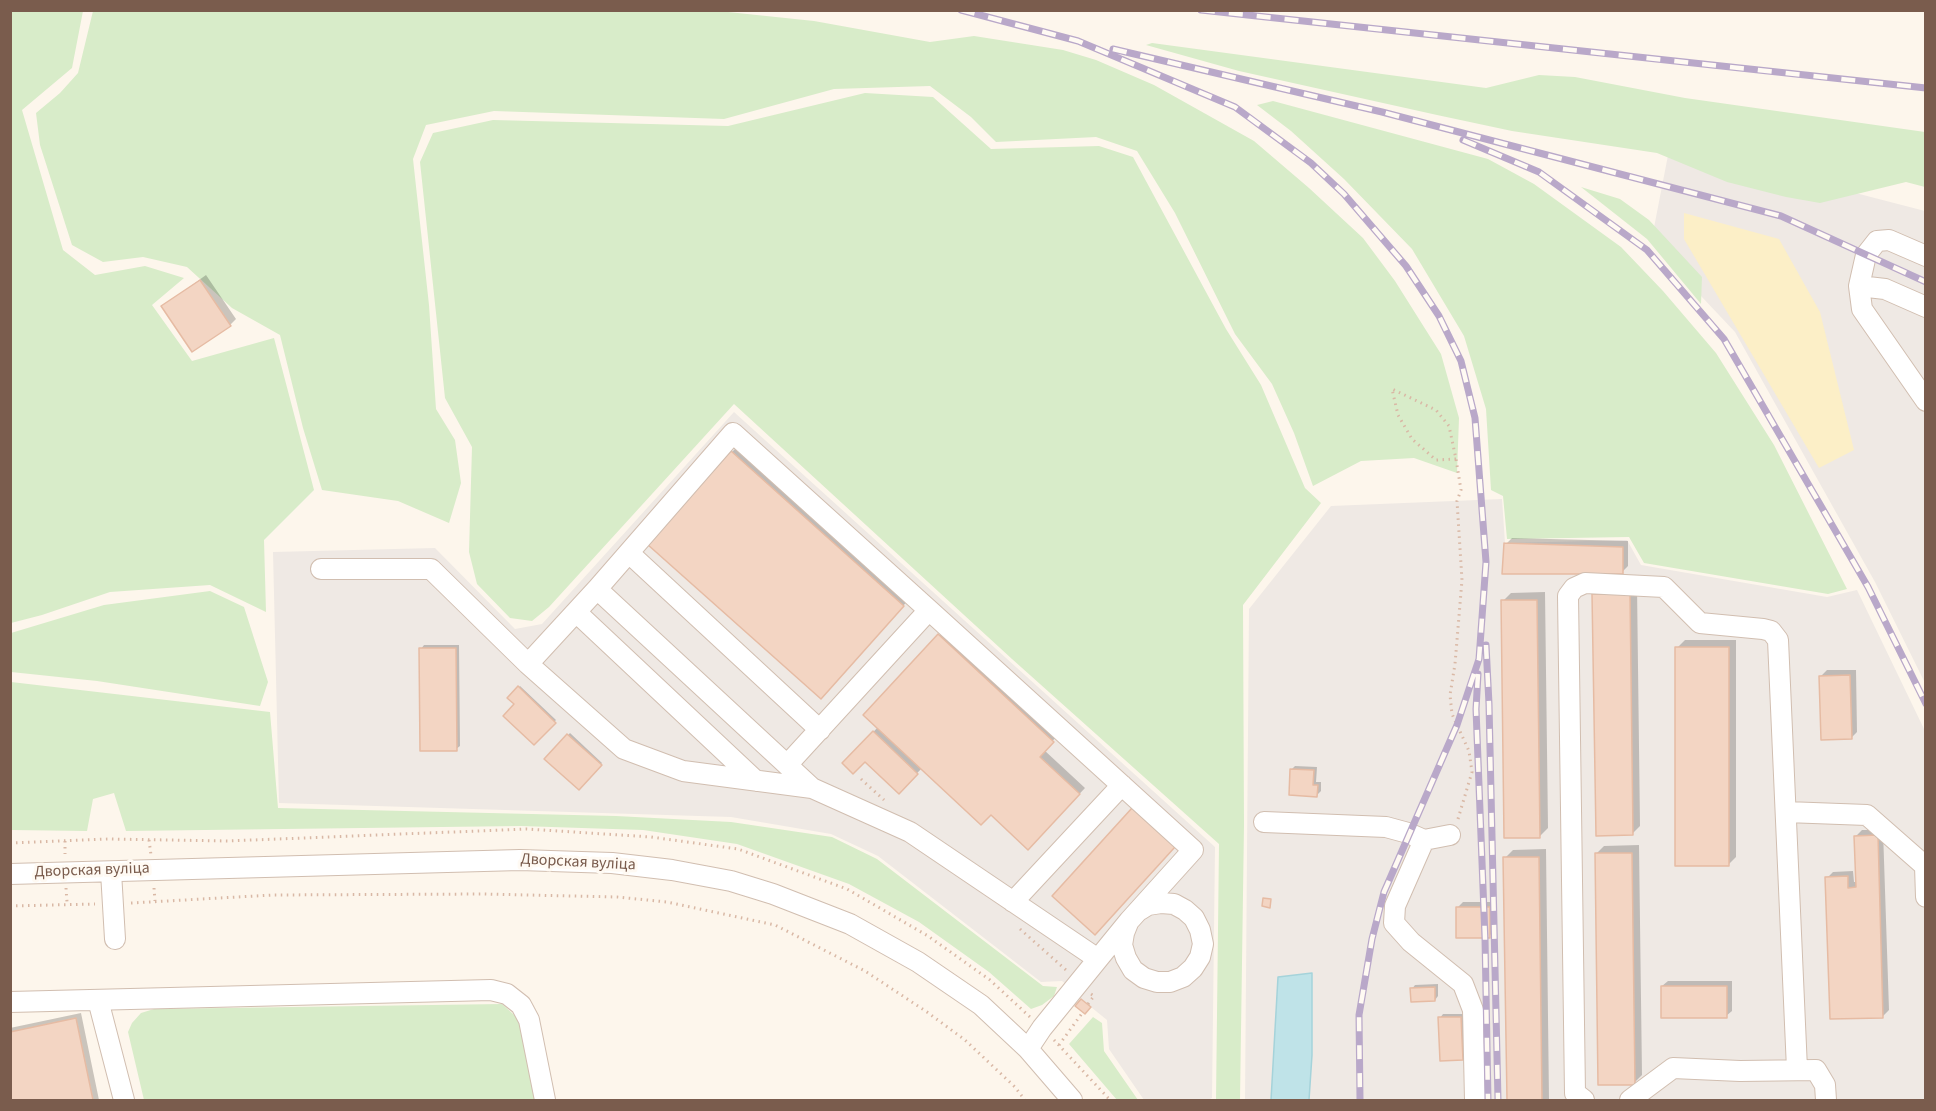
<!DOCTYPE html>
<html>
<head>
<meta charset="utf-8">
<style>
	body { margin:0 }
	#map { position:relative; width:1936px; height:1111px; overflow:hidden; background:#fdf6ec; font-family:"Source Sans 3",sans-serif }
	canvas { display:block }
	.frame { position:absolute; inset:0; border:12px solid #7a5c4d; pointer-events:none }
</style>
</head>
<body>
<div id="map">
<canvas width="1936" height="1111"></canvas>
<div class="frame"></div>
</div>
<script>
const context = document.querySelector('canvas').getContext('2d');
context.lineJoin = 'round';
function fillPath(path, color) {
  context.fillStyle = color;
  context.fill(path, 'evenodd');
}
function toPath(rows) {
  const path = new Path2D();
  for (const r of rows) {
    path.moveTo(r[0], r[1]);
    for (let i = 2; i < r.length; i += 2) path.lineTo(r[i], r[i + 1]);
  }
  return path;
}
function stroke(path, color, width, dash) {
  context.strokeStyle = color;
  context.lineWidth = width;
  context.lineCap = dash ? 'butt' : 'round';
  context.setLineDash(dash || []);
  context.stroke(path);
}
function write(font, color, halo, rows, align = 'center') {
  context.font = font + ' "Source Sans 3",sans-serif';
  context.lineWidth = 6;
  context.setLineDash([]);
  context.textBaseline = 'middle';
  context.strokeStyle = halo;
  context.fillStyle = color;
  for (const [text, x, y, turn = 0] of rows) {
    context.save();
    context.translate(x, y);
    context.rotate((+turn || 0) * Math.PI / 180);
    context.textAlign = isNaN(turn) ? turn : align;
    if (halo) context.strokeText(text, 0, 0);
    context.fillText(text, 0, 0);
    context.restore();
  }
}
fillPath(toPath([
	[1670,145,1925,211,1925,683,1875,582,1735,332,1651,243],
	[734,412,1215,847,1212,1098,1208,1100,1144,1100,1109,1049,1107,1020,1081,999,1073,990,1062,981,1041,982,878,856,831,834,731,817,279,803,273,552,435,548,515,629,542,624],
	[1502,499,1505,543,1627,540,1641,565,1827,597,1857,590,1925,731,1925,1100,1245,1100,1249,609,1331,506]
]), '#efe9e4');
fillPath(toPath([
	[11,10,83,11,72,68,22,110,63,250,95,275,145,266,184,278,152,305,192,361,274,338,314,490,264,540,266,612,210,585,110,592,42,615,11,623],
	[709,10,814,21,930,42,974,36,1063,50,1096,60,1154,85,1254,141,1309,188,1363,238,1395,281,1441,354,1459,418,1457,473,1414,458,1361,461,1313,486,1294,433,1272,384,1235,334,1175,213,1137,151,1096,137,996,142,971,117,930,86,834,89,724,119,494,111,426,125,413,159,429,305,436,409,455,440,461,483,449,523,398,501,322,490,303,428,280,335,232,308,187,267,143,257,103,262,72,245,40,145,36,113,60,93,78,73,93,11],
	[1152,43,1486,88,1539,75,1575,77,1685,98,1925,132,1925,187,1906,182,1820,203,1786,197,1727,182,1657,153,1512,131,1437,115,1239,71,1146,45],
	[865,93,933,97,991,149,1099,146,1133,157,1226,329,1261,385,1305,488,1321,503,1243,605,1244,825,1240,1100,1216,1100,1219,844,1012,659,734,404,549,607,532,621,510,618,477,584,469,552,472,447,445,398,420,162,433,133,493,120,728,126],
	[1273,101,1488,159,1534,184,1621,247,1663,291,1716,353,1774,445,1847,589,1828,594,1644,563,1629,537,1507,539,1503,496,1491,490,1486,409,1464,336,1412,249,1344,179,1291,131,1257,105],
	[1581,187,1620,199,1649,220,1702,277,1701,304,1647,239],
	[210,591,244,607,268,682,260,706,97,681,11,672,11,633,104,605],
	[11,682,270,712,278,808,616,816,731,822,832,837,877,859,1043,986,1057,987,1054,996,1042,1005,1031,1009,989,972,919,922,849,884,737,844,643,830,521,826,126,831,114,793,93,799,87,831,11,830],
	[502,1004,522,1022,537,1100,144,1100,128,1032,132,1023,141,1013,154,1009],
	[1093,1017,1102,1023,1104,1051,1138,1100,1117,1100,1069,1044]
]), '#d8ecc9');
fillPath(toPath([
	[1684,213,1779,239,1820,312,1854,450,1819,468,1684,239]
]), '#fcefc7');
const water = toPath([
	[1312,973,1312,1055,1309,1100,1271,1100,1278,977,1312,973]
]);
fillPath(water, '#bfe3e8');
stroke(water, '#a5d3da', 1.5);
fillPath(toPath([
	[206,275,236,319,230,325,163,306],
	[740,444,911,597,829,689,732,452],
	[1512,538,1628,541,1628,566,1622,572,1506,544],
	[1637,586,1640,826,1632,834,1594,595,1602,587],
	[1545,592,1548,828,1540,836,1503,601,1511,593],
	[945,630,1058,735,1044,750,1085,788,1028,848,991,813,922,768,899,792,865,760,844,763,878,727,865,715],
	[1685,640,1736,640,1736,857,1728,865,1677,648],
	[424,645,459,645,460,746,456,749,421,649],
	[1827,670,1856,670,1857,732,1851,738,1821,676],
	[520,686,556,720,534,743,516,704,509,698],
	[570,733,602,763,578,788,546,759],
	[1295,766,1317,767,1316,782,1321,782,1321,791,1317,795,1291,770],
	[1862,830,1883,830,1889,1010,1883,1016,1827,878,1833,872,1853,871,1854,882,1857,882,1856,836],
	[1639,845,1642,1075,1634,1083,1596,854,1604,846],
	[1546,849,1549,1100,1508,1100,1505,858,1513,850],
	[1463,902,1495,902,1495,930,1489,936,1457,908],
	[1668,981,1732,981,1732,1011,1726,1016,1662,986],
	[1438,984,1438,996,1435,1000,1412,989,1415,985],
	[81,1013,99,1100,10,1100,10,1028],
	[1443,1014,1464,1014,1466,1054,1462,1058,1440,1018]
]), '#0003');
const building = toPath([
	[200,280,231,326,192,352,161,306,200,280],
	[731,451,904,606,821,699,647,544,731,451],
	[1504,543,1623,547,1623,574,1502,574,1504,543],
	[1592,594,1630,594,1633,835,1596,836,1592,594],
	[1501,600,1537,600,1540,838,1504,838,1501,600],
	[938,634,1054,742,1040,757,1080,794,1028,850,991,815,981,825,863,715,938,634],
	[1675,647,1729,647,1729,866,1675,866,1675,647],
	[419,648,456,648,457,751,420,751,419,648],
	[1850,675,1852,739,1821,740,1819,676,1850,675],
	[518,686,556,723,534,745,503,716,514,704,507,698,518,686],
	[873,731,918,774,899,794,865,762,853,774,842,763,873,731],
	[567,734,602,765,579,790,544,759,567,734],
	[1290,769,1314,770,1313,785,1318,785,1317,797,1289,795,1290,769],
	[1132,808,1175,847,1095,935,1052,896,1132,808],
	[1878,835,1883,1018,1830,1019,1825,877,1848,876,1848,888,1856,887,1854,836,1878,835],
	[1595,853,1632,853,1635,1085,1598,1085,1595,853],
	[1503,857,1539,857,1542,1100,1507,1100,1503,857],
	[1263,898,1271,899,1270,908,1262,906,1263,898],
	[1456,907,1490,907,1490,938,1456,938,1456,907],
	[1661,986,1727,986,1727,1018,1661,1018,1661,986],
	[1435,987,1435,1001,1411,1002,1410,988,1435,987],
	[1081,999,1091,1007,1085,1014,1075,1006,1081,999],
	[1438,1017,1461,1017,1463,1060,1440,1061,1438,1017],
	[76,1018,93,1100,10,1100,10,1032,76,1018]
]);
fillPath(building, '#f3d5c3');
stroke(building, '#e6bba3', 1.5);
const minor = toPath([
	[1859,286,1866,255,1877,241,1889,240,1926,256],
	[1926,307,1885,289,1859,286,1862,309,1926,401],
	[629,553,820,730],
	[321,569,431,569,528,664],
	[597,589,733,433,929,610],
	[576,612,756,781],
	[787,765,929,610,1193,850,1129,921,1098,959],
	[812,788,597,589,528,664,624,749,683,771,812,788,910,832,1098,959,1042,1028,1028,1049],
	[1786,812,1867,815,1925,866,1926,897],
	[1264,822,1386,827,1408,833,1424,840,1395,906,1394,923,1411,942,1463,984,1473,1010,1475,1100],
	[1424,840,1450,835],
	[111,872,115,939],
	[10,874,520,860,612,863,672,870,731,881,773,894,850,924,918,962,981,1005,1028,1049,1072,1100],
	[1013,902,1122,785],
	[1128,923,1124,933,1122,945,1126,958,1133,970,1144,978,1157,982,1170,982,1183,977,1193,968,1200,957,1203,944,1200,930,1194,918,1185,910,1174,904,1161,903,1148,905,1140,910],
	[98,1000,124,1100],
	[10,1002,491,990,507,994,521,1005,529,1020,545,1100],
	[1584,1100,1575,1093,1568,596,1574,588,1585,583,1664,587,1700,623,1763,629,1771,631,1778,640,1797,1069],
	[1630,1100,1673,1068,1740,1071,1816,1070,1825,1085,1826,1100]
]);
stroke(minor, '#d1beb0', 22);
stroke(toPath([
	[1456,459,1436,460,1412,439,1398,415,1392,389,1436,410,1449,426,1456,459,1461,490,1457,501,1462,580,1455,664,1450,695,1452,714,1469,751,1472,772,1458,819],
	[861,779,884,800],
	[149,840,151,855],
	[65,841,65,854],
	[10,843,109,839,228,841,527,829,651,837,738,849,847,889,928,936,990,980,1030,1017],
	[66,888,67,902],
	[154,888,155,901],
	[131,903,273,895,483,894,617,897,667,902,775,925,865,971,927,1012,965,1040,1015,1087,1025,1100],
	[10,906,95,904],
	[1020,929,1067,971],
	[1088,1004,1094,996,1091,994],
	[1054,1040,1110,1100],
	[1059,1045,1083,1012]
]), '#d9b8a5', 3, [1.5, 4.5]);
stroke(minor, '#fff', 20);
const rail = toPath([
	[961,10,1078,41,1235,107,1311,163,1344,194,1406,266,1439,316,1461,361,1475,418,1486,562,1479,659,1457,725,1384,892,1372,939,1359,1015,1360,1100],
	[1201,10,1926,88],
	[1113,49,1382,112,1781,216,1926,282],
	[1463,140,1539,172,1647,250,1724,339,1868,587,1926,704],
	[1486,645,1489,704,1498,1100],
	[1478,674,1476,709,1485,938,1488,1100]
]);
stroke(rail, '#b9a8c9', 7);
stroke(rail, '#fffaf3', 4.5, [14]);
write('16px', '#7a5c4d', '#fffaf3', [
	["Дворская вуліца",578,863,3],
	["Дворская вуліца",92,871,-2]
]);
</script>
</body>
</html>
